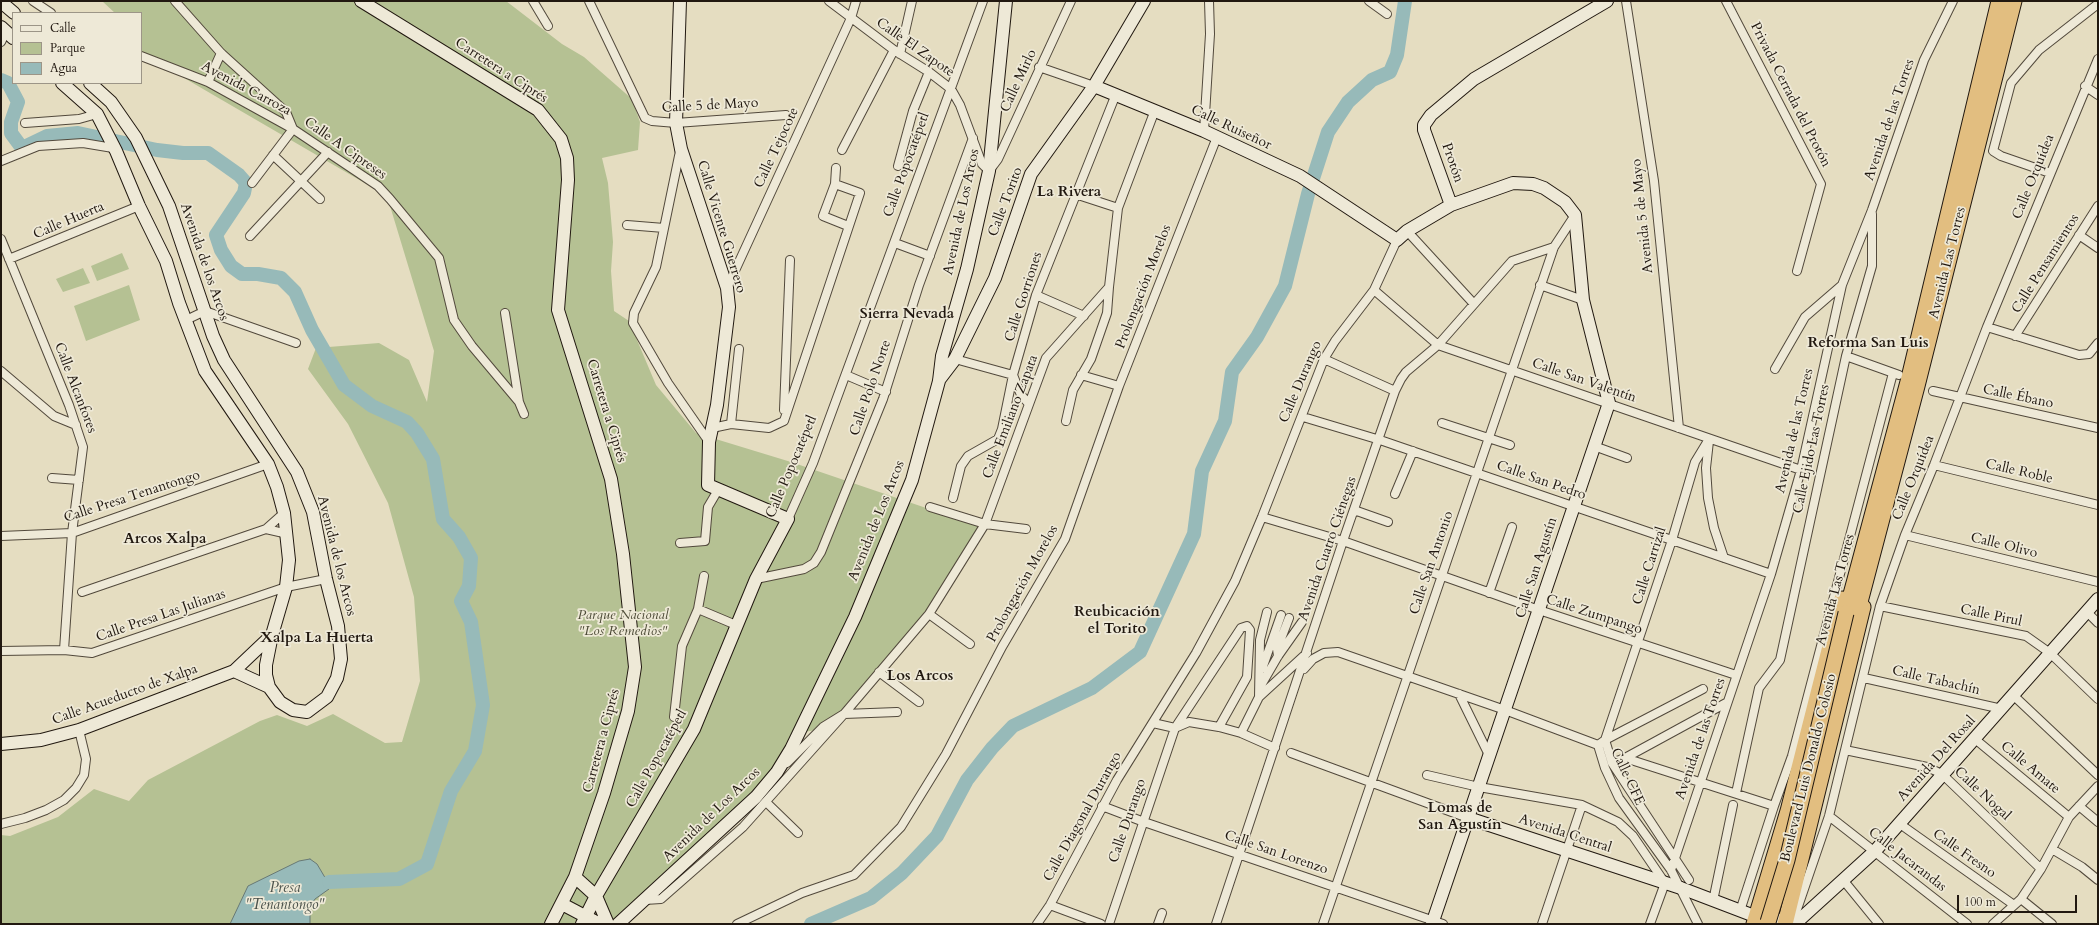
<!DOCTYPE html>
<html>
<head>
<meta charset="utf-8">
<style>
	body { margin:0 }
	#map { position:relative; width:2099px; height:925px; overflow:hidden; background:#e5ddc1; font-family:Cardo,serif }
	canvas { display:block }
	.frame { position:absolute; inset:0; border:2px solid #211810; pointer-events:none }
	.legend { position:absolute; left:12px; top:12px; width:130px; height:72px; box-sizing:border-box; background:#eee9d7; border:1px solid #9c9587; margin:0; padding:5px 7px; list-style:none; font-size:12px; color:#211810 }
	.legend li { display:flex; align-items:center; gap:8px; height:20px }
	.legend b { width:20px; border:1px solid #9c9587 }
	.scale { position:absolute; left:1957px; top:895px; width:120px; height:18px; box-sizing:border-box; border:2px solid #211810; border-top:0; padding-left:5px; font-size:12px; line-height:14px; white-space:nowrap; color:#211810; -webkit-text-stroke:3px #eee9d7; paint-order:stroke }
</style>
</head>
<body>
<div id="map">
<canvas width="2099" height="925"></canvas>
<div class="frame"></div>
<ul class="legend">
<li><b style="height:5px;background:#eee9d7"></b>Calle</li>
<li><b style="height:11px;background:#b5c193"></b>Parque</li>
<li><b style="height:11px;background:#97bab9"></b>Agua</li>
</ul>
<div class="scale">100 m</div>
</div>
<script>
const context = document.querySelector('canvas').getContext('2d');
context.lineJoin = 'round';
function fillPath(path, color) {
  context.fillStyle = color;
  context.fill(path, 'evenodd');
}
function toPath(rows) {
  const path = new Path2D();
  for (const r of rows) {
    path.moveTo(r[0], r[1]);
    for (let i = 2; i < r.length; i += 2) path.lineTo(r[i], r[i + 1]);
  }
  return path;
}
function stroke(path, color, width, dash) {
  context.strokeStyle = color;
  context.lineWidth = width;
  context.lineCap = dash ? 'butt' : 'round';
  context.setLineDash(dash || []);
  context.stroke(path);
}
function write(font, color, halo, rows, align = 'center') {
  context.font = font + ' Cardo,serif';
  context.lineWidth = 3.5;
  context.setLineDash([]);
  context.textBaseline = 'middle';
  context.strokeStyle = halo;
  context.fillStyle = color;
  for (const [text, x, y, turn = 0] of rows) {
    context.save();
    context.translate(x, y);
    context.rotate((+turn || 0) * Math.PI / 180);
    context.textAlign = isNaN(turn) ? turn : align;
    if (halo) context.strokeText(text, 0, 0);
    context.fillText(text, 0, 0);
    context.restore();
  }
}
fillPath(toPath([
	[102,1,506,1,562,44,584,57,632,99,640,122,638,150,602,158,608,183,613,242,611,271,614,311,629,321,656,385,696,433,791,462,982,527,893,660,829,728,797,733,784,757,744,806,611,924,1,924,1,835,10,836,58,817,94,789,129,801,148,780,260,721,277,715,307,726,333,714,385,743,402,742,420,681,414,597,388,503,348,424,308,369,316,348,379,343,409,360,427,402,434,351,387,196,179,75,141,57,141,13,115,13],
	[122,253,129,269,97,281,91,266],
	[83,268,90,283,63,292,56,279],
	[129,285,140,320,86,341,74,306]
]), '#b5c193');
const water = toPath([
	[310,859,317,864,330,886,329,889,315,899,310,907,310,924,230,924,248,886,299,861,310,859]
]);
fillPath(water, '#97bab9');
stroke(water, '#687975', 1);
stroke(toPath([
	[1,80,8,83,18,102,11,122,11,133,22,148,47,136,78,133,157,150,183,153,208,153,239,175,246,183,244,193,216,235,221,250,231,266,242,274,258,274,281,278,295,292,312,330,344,385,372,406,407,422,417,433,433,459,443,519,459,537,471,558,469,586,461,601,471,622,483,705,475,751,451,791,427,864,399,879,329,882],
	[811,924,871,898,902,873,937,836,967,780,992,748,1013,726,1092,688,1140,652,1194,534,1202,471,1225,421,1232,372,1257,337,1285,286,1308,194,1328,132,1348,102,1372,80,1390,72,1397,55,1405,1]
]), '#97bab9', 14);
const street = toPath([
	[33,1,51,13],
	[175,1,221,53,286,112,293,129,378,186,390,199,439,258,454,320,472,346,519,402,524,414],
	[533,1,548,26],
	[589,1,645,118,652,121,676,123,786,115],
	[829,1,894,50,929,72,951,89,960,105,982,164,989,171,998,159,1071,1],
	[1369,1,1387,14],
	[1626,1,1654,181,1679,428],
	[1726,1,1821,184,1797,271],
	[1,42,6,32],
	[900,54,912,1],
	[141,56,208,82,293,129,252,183],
	[1039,67,1094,86],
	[208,82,221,53],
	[2085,86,2098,95],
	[25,123,79,119,97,114],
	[1204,131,1210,34,1209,1],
	[842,150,894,50],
	[680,151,656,267,634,313,633,323,668,383,709,442],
	[273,155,320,199],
	[1,161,38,146,83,143,113,148],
	[898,166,913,111,929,72],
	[836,168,835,184,823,216,848,226],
	[2050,173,2001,156,1993,151,2011,83,2039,50,2098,4],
	[1075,194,1118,208],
	[627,225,664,228],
	[1407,231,1474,304],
	[2079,235,2098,248],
	[250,236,328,152],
	[1,239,69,405,83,447,72,533,64,650],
	[895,243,930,256],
	[9,259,139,206],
	[1540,285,1583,300],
	[727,288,851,18,856,1],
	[1374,290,1438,345,1801,470],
	[1036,295,1084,316],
	[505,313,519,402],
	[186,320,205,311,296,343],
	[1987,327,2079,355,2089,354,2098,343],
	[2015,336,2098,206],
	[1846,356,1899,375],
	[955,359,1013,375],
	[1324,359,1395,391],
	[1775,369,1805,317,1842,285],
	[1,371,54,416,76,425],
	[846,375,886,392],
	[1013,375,1021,395,1029,404],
	[1081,375,1119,386],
	[1933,391,2098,428],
	[784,410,790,260],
	[1303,417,1380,440,1771,574],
	[1066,421,1073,390,1091,359,1107,313,1109,287],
	[1442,423,1510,445],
	[731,424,739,349],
	[712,428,731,424,769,428,784,421,860,193,835,184],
	[1709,441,1706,468,1708,498,1714,528,1724,558],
	[1594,446,1627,458],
	[1934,465,2098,505],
	[52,478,79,480],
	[1395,494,1413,451],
	[953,498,961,466,968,456,998,439,1002,429,1013,375,1036,295,1116,94],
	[930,507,985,524,1026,529],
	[1354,510,1388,522],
	[1262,517,1343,541,1539,610,1736,675],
	[788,519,813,463,983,1],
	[266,529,288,534],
	[1905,535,2098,582],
	[1,536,72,533,268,464],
	[680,543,705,541,708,507,718,490],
	[756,579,804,569,814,563,821,552,883,399,919,285,973,138],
	[82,592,266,529,284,513],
	[1489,593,1512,527],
	[1880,606,2026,636,2050,653,2098,699],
	[698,609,736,625],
	[2087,612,2098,623],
	[929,614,970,644],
	[1,651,64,650,92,653,286,587,326,579],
	[1278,656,1277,649,1289,618],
	[1262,669,1281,615],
	[1304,669,1313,659,1324,653,1338,652,1505,710,1598,745],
	[879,672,919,702],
	[1864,678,2002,709],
	[1260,687,1278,656,1302,622],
	[1459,694,1489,755],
	[2013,695,2098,775],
	[1259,697,1260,640,1267,612],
	[674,717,682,646,698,609,704,576],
	[1153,723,1175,728,1189,722,1219,727,1241,733,1275,748],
	[1241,733,1259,697,1307,653],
	[1975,739,2069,817],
	[1598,745,1605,740,1672,540,1695,462,1709,439],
	[1598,745,1605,768,1619,798,1671,870,1698,924],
	[1845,750,1927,767,1942,774,2041,869],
	[1291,753,1468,818],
	[1625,758,1774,806],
	[787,763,823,727,844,714,897,712],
	[1612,763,1625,758,1726,703],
	[1427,775,1479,787,1582,805,1618,822,1633,836,1665,883,1650,924],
	[1736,793,1759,688,1780,660,1846,356,1872,266,1872,214],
	[766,802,798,833],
	[1102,806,1144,822,1443,924],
	[2079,806,2098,822],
	[1829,816,1967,924],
	[1,824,25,818,46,810,64,800,76,788,84,775,86,759,79,730],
	[1900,824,2014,905],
	[2052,849,2082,867,2098,880],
	[1671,870,1771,574,1801,470,1842,285,1872,210,1924,60,1953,1],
	[1689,880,1612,763,1605,740,1703,689],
	[1844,881,1879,924],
	[2021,899,2052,924],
	[645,900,661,899,743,827,844,714,929,614,985,524,1046,358,1109,287,1118,208,1155,110],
	[1713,901,1733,805],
	[1050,905,1101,924],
	[1740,911,1774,806,1792,756,1893,373],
	[737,924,802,893,854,875,901,827,946,754,1002,647,1065,539,1119,386,1217,137],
	[1037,924,1050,905,1117,780,1196,653,1235,581,1262,517,1324,359,1335,341,1374,290,1397,240],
	[1109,924,1175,728,1241,628,1247,626,1250,630,1247,677,1219,727],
	[1158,924,1162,913],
	[1216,924,1343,541,1395,391,1401,379,1406,372,1438,345,1512,261,1554,247],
	[1323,924,1554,247,1575,215],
	[1542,924,1582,805],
	[1792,924,1829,816,1880,606,1905,535,1934,465,1987,327,2098,59],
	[1993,924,2021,899,2041,869,2069,817,2098,786]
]);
const secondary = toPath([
	[361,1,538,110,561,139,567,158,568,180,558,310,611,479,623,554,635,667,628,711,604,793,575,877,551,924],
	[1,2,14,13],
	[1,27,13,38],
	[62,83,97,114,116,151,139,206,166,261,179,303,205,371,268,464,277,487,284,513,289,560,286,587,272,635,266,665,266,675,269,687,280,702,293,710,307,712,327,697,337,678,341,659,338,626,326,579,313,512,297,472,224,360,213,336,169,206,136,138,111,102,90,83],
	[1094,86,1204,131,1300,176,1397,240,1407,231,1451,205,1513,183,1533,184,1544,188,1565,202,1575,215,1583,300,1609,403,1432,924],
	[1451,205,1424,130,1424,125,1431,115,1474,79,1607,1],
	[939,380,955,359,995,278,1031,174,1094,86,1144,1],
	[234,671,269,687],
	[1,744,41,740,79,730,234,671,272,635],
	[1468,818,1681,888,1757,917,1797,922,1875,851,2098,599],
	[575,877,596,896,608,924],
	[562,904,600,924],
	[582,924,596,896,694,729,756,579,788,519,708,485,709,442,717,405,729,307,727,288,681,149,676,123,680,1],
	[618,924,756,797,777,772,791,749,855,617,912,480,939,381,942,356,967,269,989,171,1006,1]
]);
const highway = toPath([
	[1846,613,1909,378,1999,1],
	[1856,617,1917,386,2014,1],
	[1754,924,1788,811,1842,599],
	[1785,924,1863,607]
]);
stroke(street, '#52493c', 10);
stroke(secondary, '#211810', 14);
stroke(highway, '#211810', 17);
stroke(street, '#eee9d7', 8);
stroke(secondary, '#eee9d7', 12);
stroke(highway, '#e2be80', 15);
const highwayBridge = toPath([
	[1768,922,1787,860,1846,613]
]);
stroke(highwayBridge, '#211810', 17, []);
stroke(highwayBridge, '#e2be80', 15);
write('14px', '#211810', '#eee9d7', [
	["Calle El Zapote",915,48,35],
	["Carretera a Ciprés",501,71,33],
	["Calle Mirlo",1019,81,-65],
	["Avenida Carroza",246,89,28],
	["Privada Cerrada del Protón",1790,95,63],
	["Calle 5 de Mayo",710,106,-3],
	["Avenida de las Torres",1890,120,-71],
	["Calle Ruiseñor",1231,128,25],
	["Calle Tejocote",777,148,-65],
	["Calle A Cipreses",345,149,35],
	["Protón",1452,163,71],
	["Calle Popocatépetl",907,165,-70],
	["Calle Orquídea",2034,177,-68],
	["Calle Torito",1006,202,-69],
	["Avenida de Los Arcos",962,212,-78],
	["Avenida 5 de Mayo",1643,216,-96],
	["Calle Huerta",69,221,-23],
	["Calle Vicente Guerrero",721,227,73],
	["Avenida de los Arcos",204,262,71],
	["Avenida Las Torres",1948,263,-76],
	["Calle Pensamientos",2046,264,-58],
	["Prolongación Morelos",1144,287,-69],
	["Calle Gorriones",1024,297,-72],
	["Calle San Valentín",1584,381,19],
	["Calle Durango",1301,382,-67],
	["Calle Alcanfores",75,388,69],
	["Calle Polo Norte",871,388,-71],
	["Calle Ébano",2018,397,12],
	["Carretera a Ciprés",606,411,73],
	["Calle Emiliano Zapata",1011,417,-69],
	["Avenida de las Torres",1795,431,-77],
	["Calle Ejido Las Torres",1812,449,-78],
	["Calle Popocatépetl",792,467,-67],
	["Calle Roble",2019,472,13],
	["Calle Orquídea",1914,478,-68],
	["Calle San Pedro",1541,481,19],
	["Calle Presa Tenantongo",132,497,-18],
	["Avenida de Los Arcos",877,521,-68],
	["Calle Olivo",2004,546,14],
	["Avenida Cuatro Ciénegas",1328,549,-71],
	["Avenida de los Arcos",336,556,76],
	["Calle San Antonio",1432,563,-71],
	["Calle Carrizal",1650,566,-72],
	["Calle San Agustín",1537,568,-72],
	["Prolongación Morelos",1023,584,-61],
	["Avenida Las Torres",1836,590,-75],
	["Calle Zumpango",1594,615,18],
	["Calle Presa Las Julianas",161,616,-19],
	["Calle Pirul",1991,616,12],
	["Calle Tabachín",1936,681,13],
	["Calle Acueducto de Xalpa",125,695,-20],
	["Avenida de las Torres",1701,739,-71],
	["Carretera a Ciprés",602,741,-75],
	["Calle Popocatépetl",657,759,-61],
	["Avenida Del Rosal",1937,759,-48],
	["Boulevard Luis Donaldo Colosio",1809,768,-76],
	["Calle Amate",2030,768,40],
	["Calle CFE",1627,777,65],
	["Calle Nogal",1982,794,43],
	["Avenida de Los Arcos",712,815,-44],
	["Calle Diagonal Durango",1083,817,-61],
	["Calle Durango",1128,821,-71],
	["Avenida Central",1565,834,18],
	["Calle San Lorenzo",1276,853,19],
	["Calle Fresno",1964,854,35],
	["Calle Jacarandas",1907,860,38]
]);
write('italic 14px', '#4d4b37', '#eee9d7', [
	["Parque Nacional",623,616],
	["\"Los Remedios\"",623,632]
]);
write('bold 15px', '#211810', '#eee9d7', [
	["La Rivera",1069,193],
	["Sierra Nevada",907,315],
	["Reforma San Luis",1868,344],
	["Arcos Xalpa",165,540],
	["Reubicación",1117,613],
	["el Torito",1117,630],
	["Xalpa La Huerta",317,639],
	["Los Arcos",920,677],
	["Lomas de",1460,809],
	["San Agustín",1460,826]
]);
write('italic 15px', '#4a514b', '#eee9d7', [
	["Presa",285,889],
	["\"Tenantongo\"",285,906]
]);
</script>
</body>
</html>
